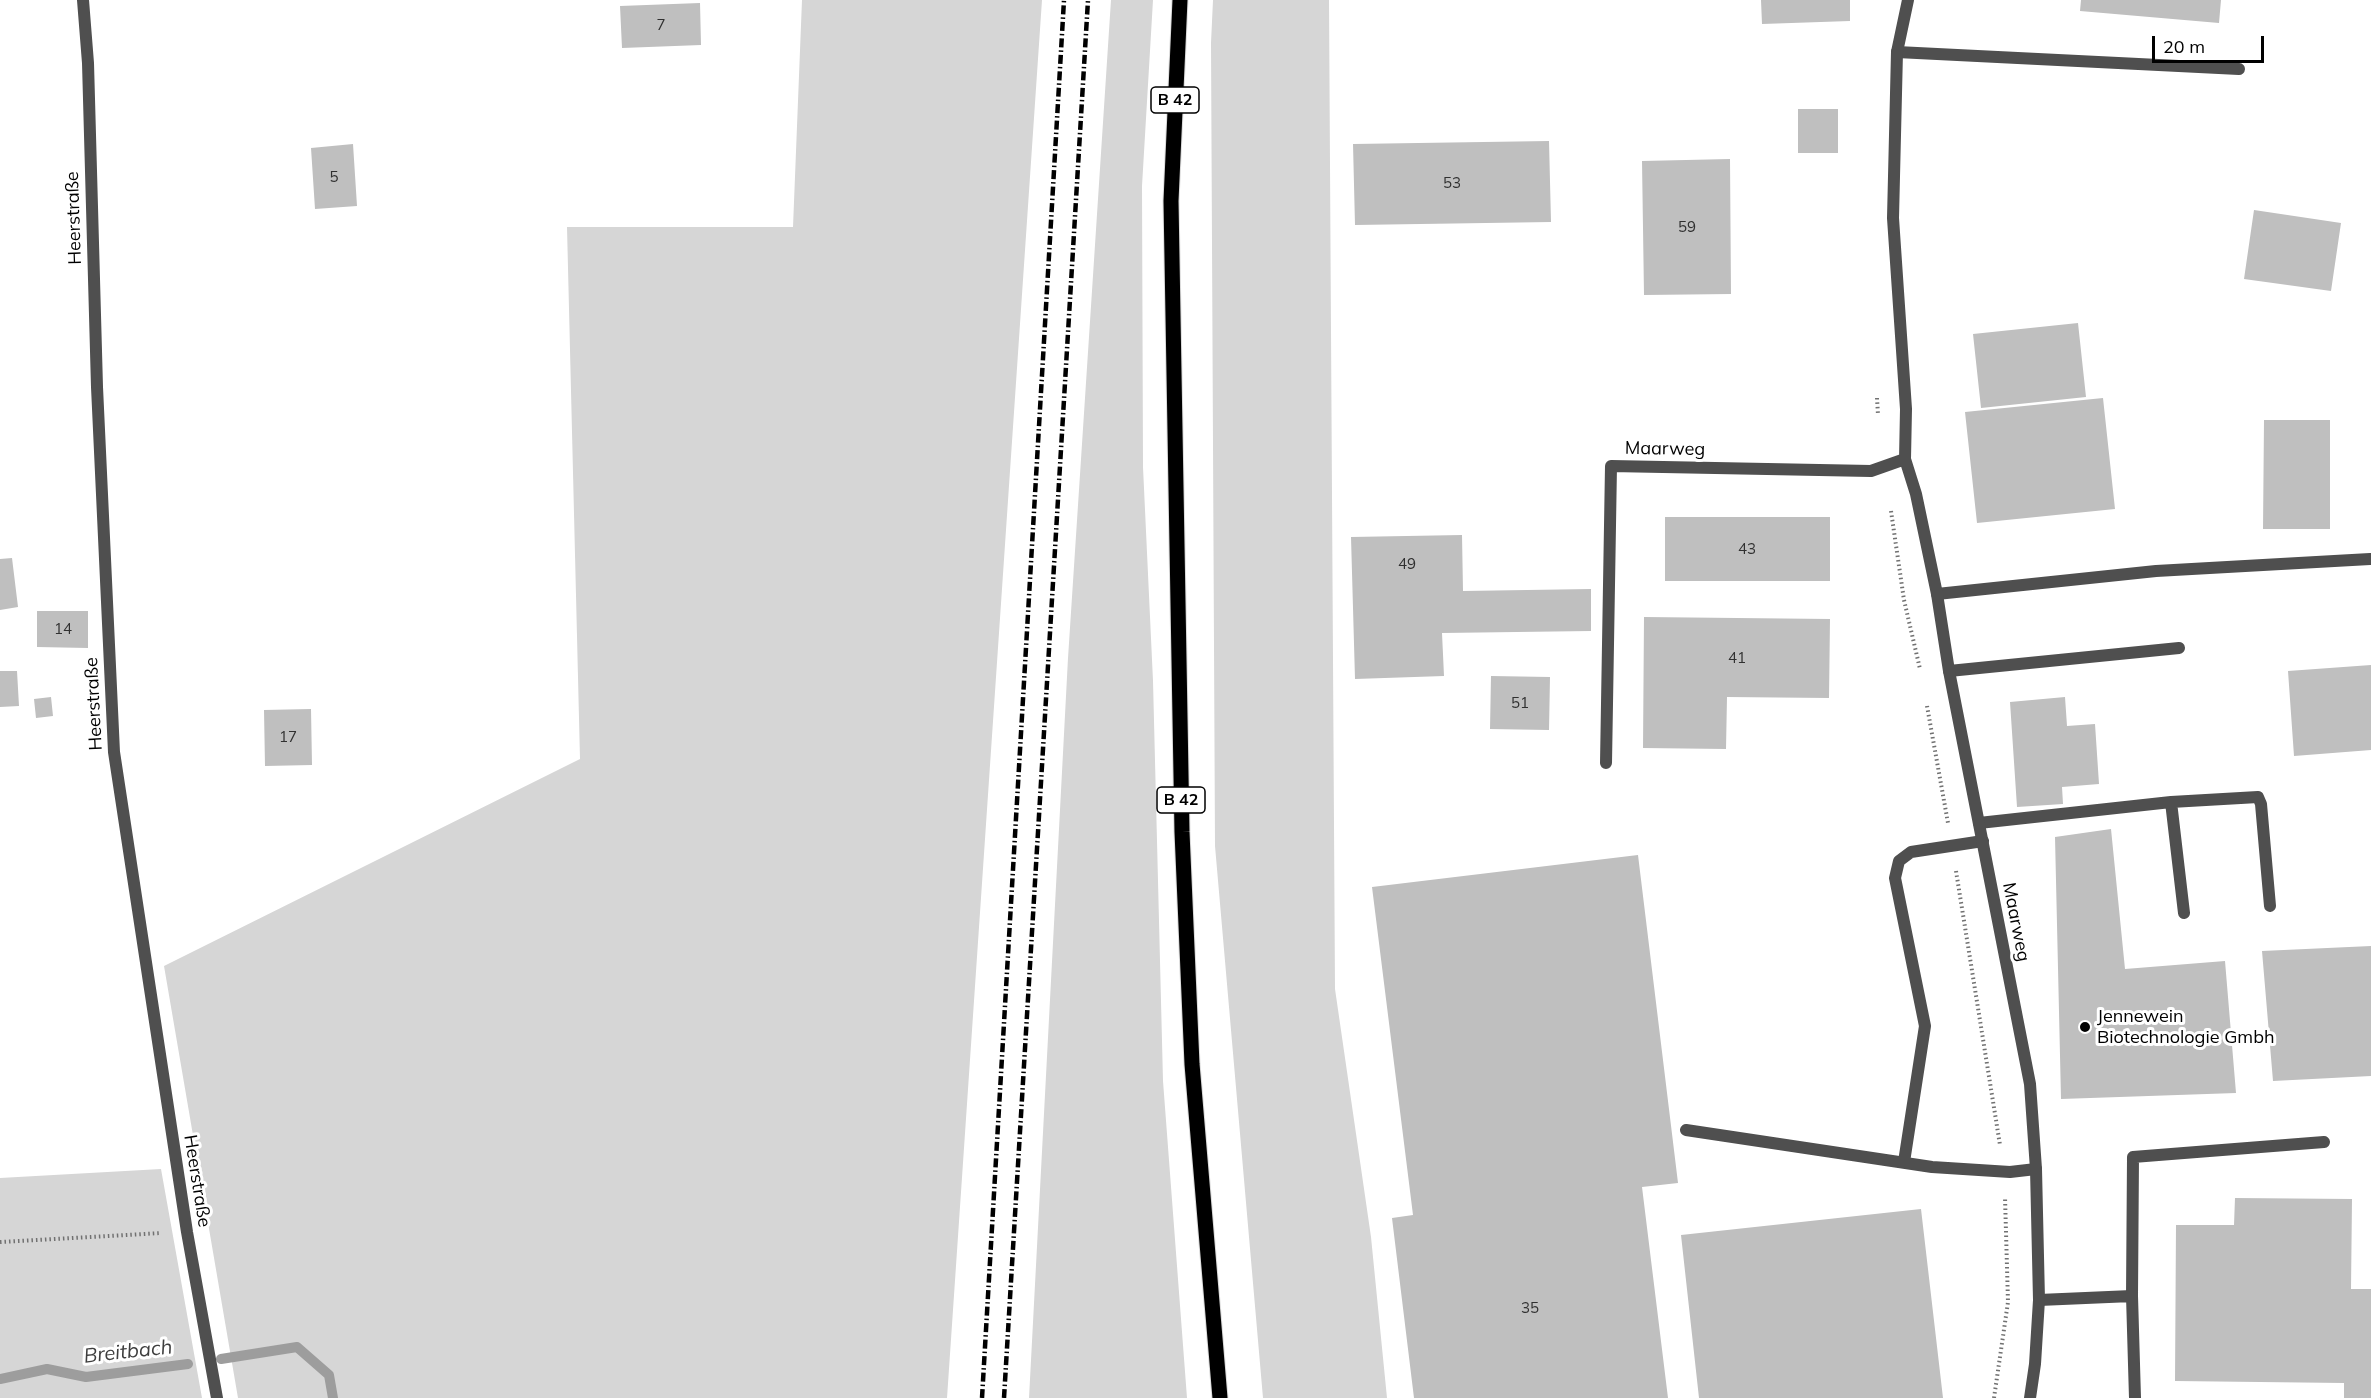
<!DOCTYPE html>
<html>
<head>
<meta charset="utf-8">
<style>
	body { margin:0 }
	#map { position:relative; width:2371px; height:1398px; overflow:hidden; background:#fff; font-family:Mulish,sans-serif }
	canvas { display:block }
	.scale { position:absolute; left:2152px; top:36px; width:112px; height:27px; box-sizing:border-box; border:3px solid #000; border-top:0; padding-left:8px; font-size:18px; line-height:21px; white-space:nowrap; color:#000; -webkit-text-stroke:4px #fff; paint-order:stroke }
</style>
</head>
<body>
<div id="map">
<canvas width="2371" height="1398"></canvas>
<div class="scale">20 m</div>
</div>
<script>
const context = document.querySelector('canvas').getContext('2d');
context.lineJoin = 'round';
function fillPath(path, color) {
  context.fillStyle = color;
  context.fill(path, 'evenodd');
}
function toPath(rows) {
  const path = new Path2D();
  for (const r of rows) {
    path.moveTo(r[0], r[1]);
    for (let i = 2; i < r.length; i += 2) path.lineTo(r[i], r[i + 1]);
  }
  return path;
}
function stroke(path, color, width, dash) {
  context.strokeStyle = color;
  context.lineWidth = width;
  context.lineCap = dash ? 'butt' : 'round';
  context.setLineDash(dash || []);
  context.stroke(path);
}
function write(font, color, halo, rows, align = 'center') {
  context.font = font + ' Mulish,sans-serif';
  context.lineWidth = 6;
  context.setLineDash([]);
  context.textBaseline = 'middle';
  context.strokeStyle = halo;
  context.fillStyle = color;
  for (const [text, x, y, turn = 0] of rows) {
    context.save();
    context.translate(x, y);
    context.rotate((+turn || 0) * Math.PI / 180);
    context.textAlign = isNaN(turn) ? turn : align;
    if (halo) context.strokeText(text, 0, 0);
    context.fillText(text, 0, 0);
    context.restore();
  }
}
fillPath(toPath([
	[802,0,1042,0,947,1398,238,1398,164,966,580,759,567,227,793,227],
	[1111,0,1153,0,1142,186,1143,467,1153,681,1163,1081,1187,1398,1029,1398,1068,658],
	[1213,0,1329,0,1335,989,1371,1237,1387,1398,1263,1398,1215,846,1211,43],
	[161,1169,202,1398,0,1398,0,1178]
]), '#d6d6d6');
stroke(toPath([
	[221,1359,297,1347,329,1375,333,1398],
	[0,1379,47,1369,86,1377,188,1364]
]), '#9d9d9d', 10);
fillPath(toPath([
	[1761,0,1850,0,1850,21,1762,24],
	[2081,0,2221,0,2219,23,2080,11],
	[700,3,701,45,622,48,620,6],
	[1798,109,1838,109,1838,153,1798,153],
	[1549,141,1551,222,1355,225,1353,144],
	[353,144,357,206,315,209,311,148],
	[1730,159,1731,294,1644,295,1642,161],
	[2254,210,2341,223,2331,291,2244,279],
	[2078,323,2086,397,1981,408,1973,334],
	[2103,398,2115,509,1977,523,1965,412],
	[2264,420,2330,420,2330,529,2263,529],
	[1665,517,1830,517,1830,581,1665,581],
	[1462,535,1463,591,1591,589,1591,631,1442,633,1444,676,1355,679,1351,537],
	[12,558,18,607,0,610,0,559],
	[37,611,88,611,88,648,37,647],
	[1644,617,1830,619,1829,698,1727,697,1726,749,1643,748],
	[2371,665,2371,750,2294,756,2288,671],
	[0,671,17,671,19,706,0,707],
	[1491,676,1550,677,1549,730,1490,729],
	[51,697,53,716,36,718,34,699],
	[2065,697,2067,726,2095,724,2099,784,2062,787,2063,804,2017,807,2010,702],
	[311,709,312,765,265,766,264,710],
	[2111,829,2125,969,2225,961,2236,1093,2061,1099,2055,837],
	[1638,855,1678,1183,1642,1187,1668,1398,1414,1398,1392,1218,1413,1215,1372,887],
	[2371,946,2371,1076,2273,1081,2262,951],
	[2235,1198,2352,1199,2351,1289,2371,1289,2371,1398,2344,1398,2344,1383,2175,1381,2176,1225,2234,1225],
	[1921,1209,1943,1398,1699,1398,1681,1235]
]), '#bfbfbf');
const primary = toPath([
	[1180,0,1171,201,1182,832,1192,1064,1220,1398]
]);
stroke(primary, '#dbdbdb', 17);
stroke(toPath([
	[1877,398,1878,415],
	[1891,511,1904,600,1920,669],
	[1927,706,1948,823],
	[1956,871,2000,1145],
	[0,1242,161,1233],
	[1994,1398,2008,1302,2005,1197]
]), '#717171', 4, [1.5, 3]);
stroke(toPath([
	[83,0,88,63,97,387,114,752,187,1232,217,1398],
	[1897,52,2239,69],
	[1937,594,2156,571,2370,559],
	[1949,671,2179,648],
	[2171,802,2258,797,2261,804,2270,906],
	[1979,823,2171,802,2184,913],
	[1686,1130,1932,1167,2010,1172,2036,1169],
	[1904,1162,1925,1026,1895,878,1899,861,1911,852,1983,841],
	[2132,1296,2133,1157,2324,1142],
	[2039,1300,2132,1296,2135,1398]
]), '#4f4f4f', 12);
stroke(toPath([
	[1908,0,1897,52,1893,218,1906,409,1905,459,1916,494,1937,594,1949,671,2030,1084,2036,1169,2039,1300,2035,1364,2030,1398],
	[1606,763,1611,466,1871,471,1905,459]
]), '#4f4f4f', 12);
stroke(primary, '#000', 15);
stroke(toPath([
	[982,1398,1064,0],
	[1004,1398,1088,0]
]), '#000', 4.5, [9, 3, 1.5, 3]);
for (const [x, y, r, color] of [
	[2085,1027,6,"#000"]
]) {
  const dot = new Path2D();
  dot.arc(x, y, r, 0, 2 * Math.PI);
  context.fillStyle = color;
  context.fill(dot);
  stroke(dot, '#fff', 2);
}
write('15px', '#303030', null, [
	["7",661,25],
	["5",334,177],
	["53",1452,183],
	["59",1687,227],
	["43",1747,549],
	["49",1407,564],
	["14",63,629],
	["41",1737,658],
	["51",1520,703],
	["17",288,737],
	["35",1530,1308]
]);
for (const [x, y, w] of [
	[1175,100,48],
	[1181,800,48]
]) {
  const box = new Path2D();
  box.roundRect(x - w / 2, y - 13, w, 26, 4.5);
  context.fillStyle = '#fff';
  context.fill(box);
  stroke(box, '#000', 1.5);
}
write('bold 16px', '#000', null, [
	["B 42",1175,100],
	["B 42",1181,800]
]);
write('18px', '#000', '#fff', [
	["Heerstraße",74,218,-92],
	["Maarweg",1665,449,1],
	["Heerstraße",94,704,-93],
	["Maarweg",2016,922,79],
	["Heerstraße",197,1181,81]
]);
write('18px', '#000', '#fff', [
	["Jennewein",2097,1017],
	["Biotechnologie Gmbh",2097,1038]
], 'left');
write('italic 20px', '#3e3e3e', '#fff', [
	["Breitbach",128,1352,-6]
]);
</script>
</body>
</html>
